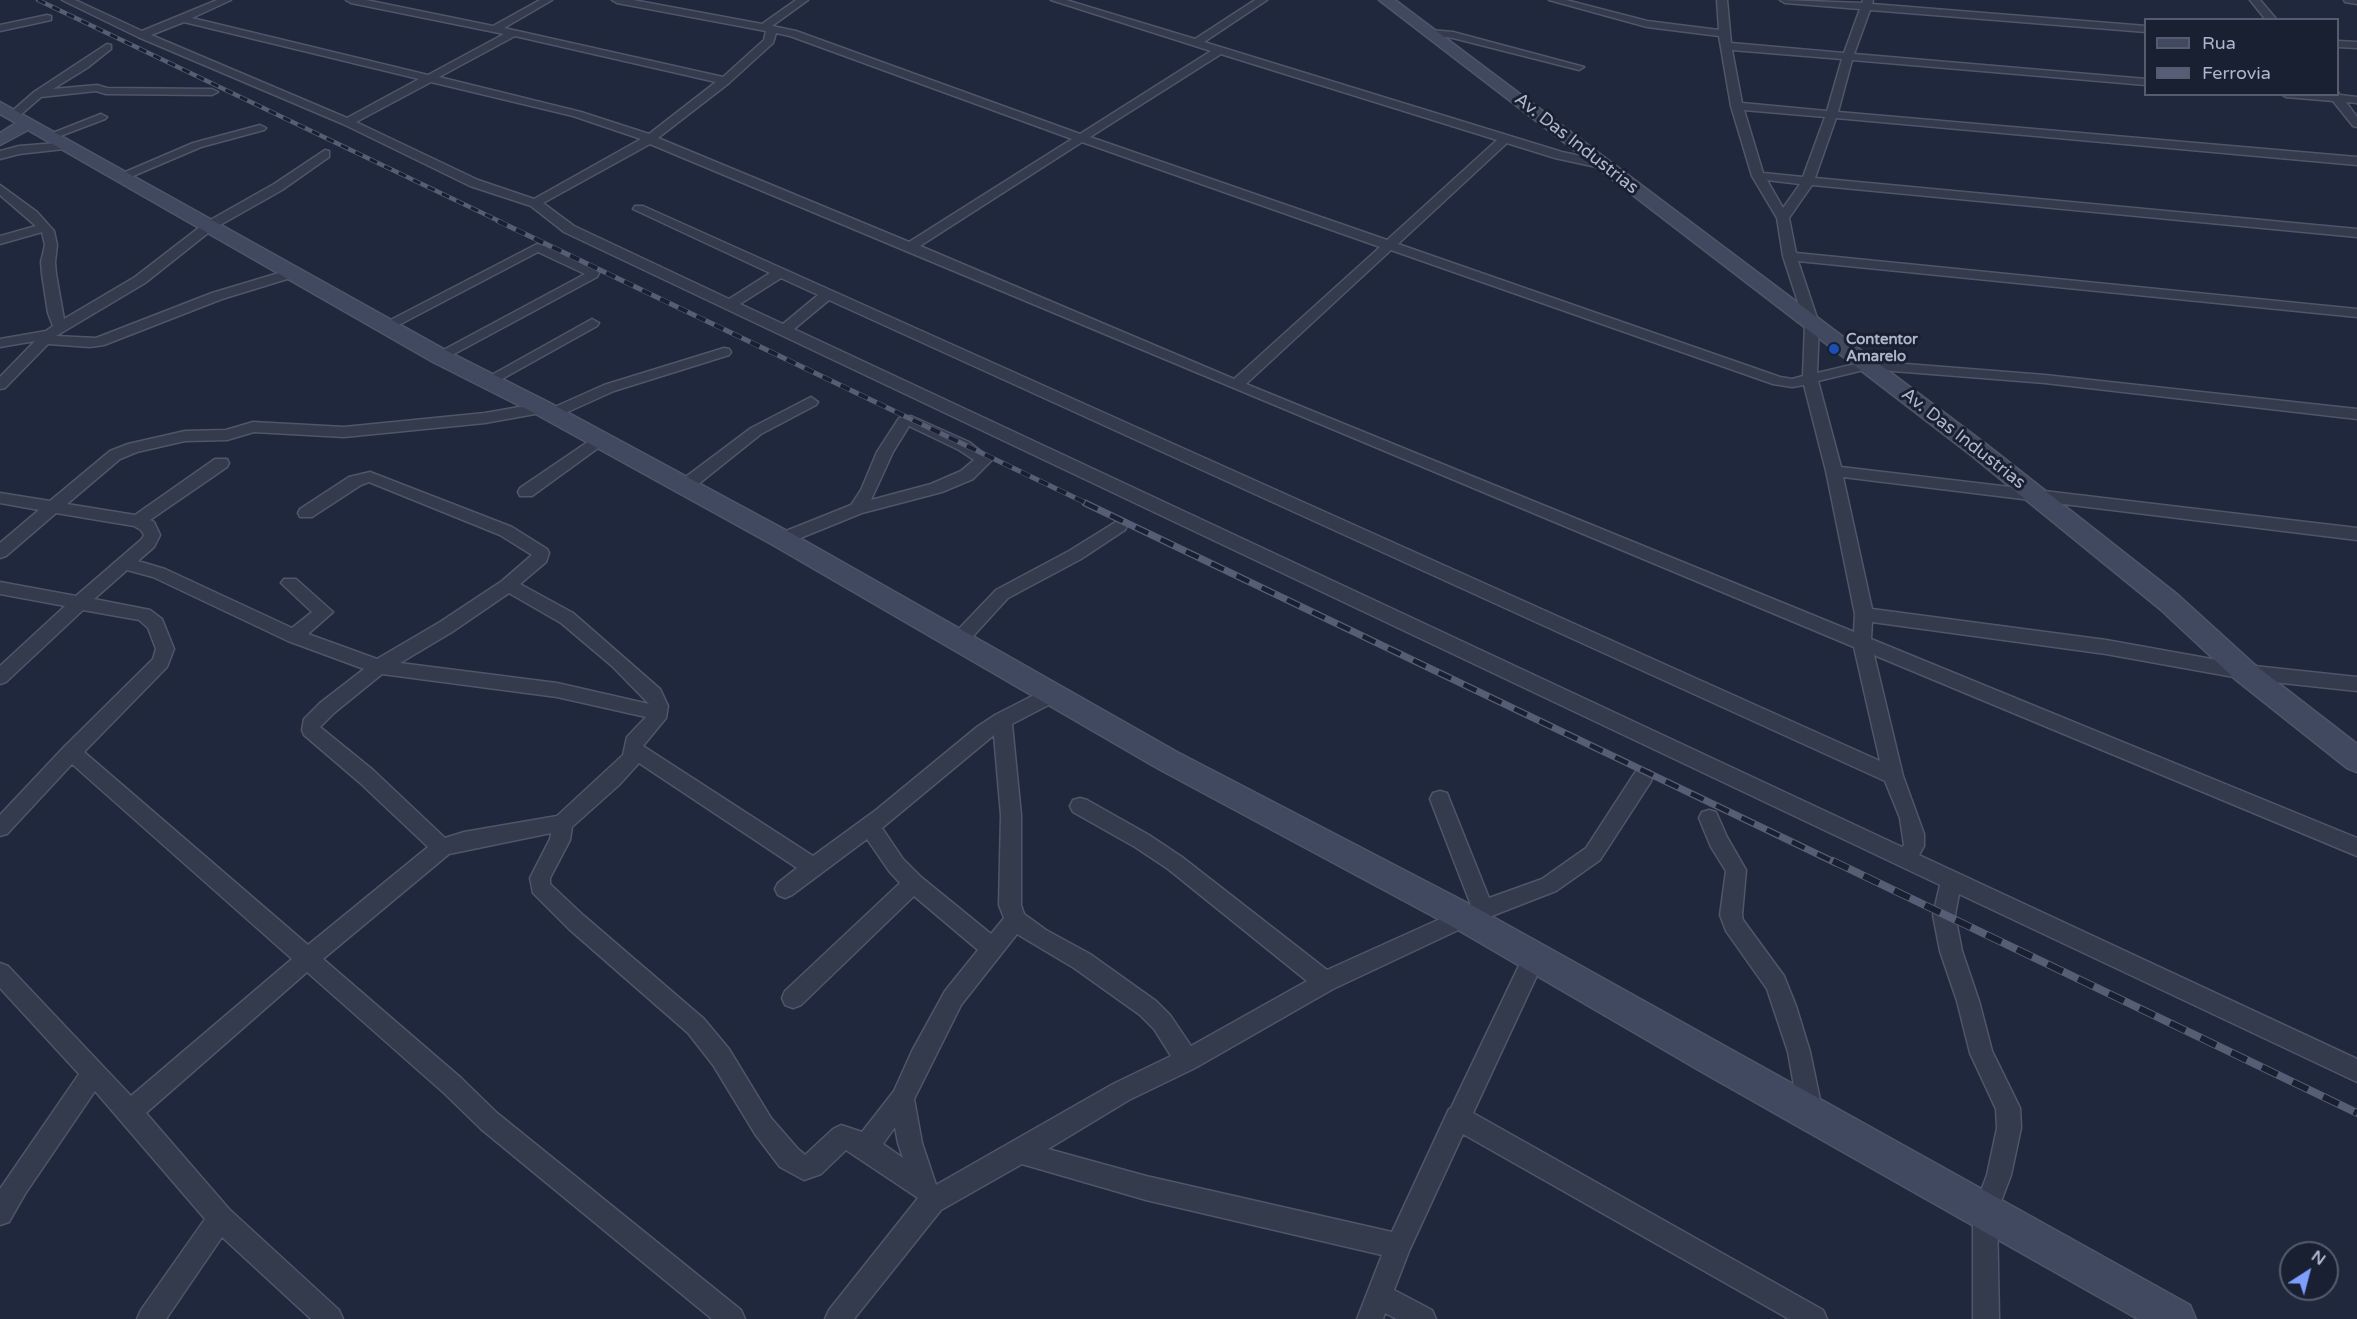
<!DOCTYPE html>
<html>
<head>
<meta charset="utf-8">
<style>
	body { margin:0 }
	#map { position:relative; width:2357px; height:1319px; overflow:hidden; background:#20283d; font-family:"Varela Round",sans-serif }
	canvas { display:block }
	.legend { position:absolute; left:2144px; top:18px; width:195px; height:78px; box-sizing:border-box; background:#192032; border:2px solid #555c6e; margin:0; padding:8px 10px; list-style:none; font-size:18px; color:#afb6c9 }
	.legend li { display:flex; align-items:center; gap:12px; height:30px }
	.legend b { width:30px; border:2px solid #555c6e }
	.north { position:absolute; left:2279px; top:1241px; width:60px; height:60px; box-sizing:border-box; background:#192032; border:2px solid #555c6e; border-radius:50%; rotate:36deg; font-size:16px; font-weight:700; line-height:24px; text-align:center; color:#afb6c9 }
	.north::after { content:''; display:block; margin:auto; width:21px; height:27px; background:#7e9fff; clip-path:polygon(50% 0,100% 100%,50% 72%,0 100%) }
</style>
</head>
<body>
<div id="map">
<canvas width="2357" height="1319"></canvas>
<ul class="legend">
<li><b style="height:8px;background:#414961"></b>Rua</li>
<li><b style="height:8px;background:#555e75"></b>Ferrovia</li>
</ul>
<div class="north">N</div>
</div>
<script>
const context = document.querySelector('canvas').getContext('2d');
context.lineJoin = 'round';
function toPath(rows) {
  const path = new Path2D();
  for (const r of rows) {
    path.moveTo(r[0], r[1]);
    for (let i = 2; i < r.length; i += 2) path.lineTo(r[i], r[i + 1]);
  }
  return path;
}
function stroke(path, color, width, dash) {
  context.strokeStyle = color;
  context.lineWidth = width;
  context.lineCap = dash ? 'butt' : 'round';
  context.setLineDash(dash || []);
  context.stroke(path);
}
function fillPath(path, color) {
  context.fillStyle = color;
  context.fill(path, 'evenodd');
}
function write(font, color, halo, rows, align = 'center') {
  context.font = font + ' "Varela Round",sans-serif';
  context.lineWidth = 6;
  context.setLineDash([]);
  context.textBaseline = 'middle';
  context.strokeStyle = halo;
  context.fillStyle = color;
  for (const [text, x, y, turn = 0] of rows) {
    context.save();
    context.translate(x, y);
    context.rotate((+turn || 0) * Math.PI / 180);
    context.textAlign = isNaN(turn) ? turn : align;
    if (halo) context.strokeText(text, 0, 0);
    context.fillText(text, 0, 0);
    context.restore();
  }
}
const street = toPath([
	[62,0,75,0,142,31,217,0,231,0,192,18,428,75,504,34,351,3,346,0,366,0,493,26,540,0,552,0,504,28,723,77,764,40,766,31,617,3,612,0,633,0,762,24,796,0,808,0,772,26,796,31,1080,134,1211,51,1051,0,1066,0,1195,39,1255,0,1267,0,1204,42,1562,152,1605,161,1607,164,1601,168,1555,158,1507,143,1398,244,1780,377,1792,379,1803,376,1805,324,1783,256,1777,218,1752,176,1731,106,1719,36,1647,27,1549,0,1566,0,1647,21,1719,30,1717,0,1727,0,1731,43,1844,53,1860,9,1785,3,1780,0,1862,3,1863,0,1873,0,1872,4,2146,26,2146,32,1870,10,1854,54,2146,79,2146,85,1852,60,1838,112,2357,157,2357,165,1836,118,1815,178,2357,229,2357,237,1812,185,1789,218,1796,253,2357,309,2357,317,1798,261,1819,324,1817,373,1868,361,2045,375,2357,409,2357,419,2045,383,1868,369,1818,381,1841,467,2357,528,2357,540,1843,477,1872,609,2106,640,2245,665,2357,677,2357,691,2245,679,2106,654,1872,622,1871,639,2357,838,2357,856,1874,655,1903,776,1924,834,1924,846,1919,855,2357,1059,2357,1082,1959,894,1955,915,1962,951,1979,1001,1992,1051,2020,1108,2021,1128,2011,1175,1997,1212,1999,1319,1973,1319,1973,1212,1987,1175,1997,1128,1996,1109,1970,1053,1957,1001,1940,951,1933,915,1940,885,564,232,531,206,470,186,343,124,138,37,62,0],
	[184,22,419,79,347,118,151,35,184,22],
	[776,33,790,36,1072,139,909,242,658,138,729,83,773,43,776,33],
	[515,36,716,82,649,134,581,112,439,77,515,36],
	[1732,50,1842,59,1827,111,1742,103,1732,50],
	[1221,54,1497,140,1387,240,1090,137,1221,54],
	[431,82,573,116,641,139,534,199,478,180,356,122,431,82],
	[1744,110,1825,117,1803,177,1763,173,1744,110],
	[1082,142,1380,247,1234,379,920,246,1082,142],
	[650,144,1854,647,1880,761,643,206,635,206,633,209,770,273,729,299,574,226,543,203,650,144],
	[1767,180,1800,184,1783,208,1767,180],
	[1391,250,1773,384,1792,387,1804,385,1826,471,1855,614,1854,632,1246,384,1391,250],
	[781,278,818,295,783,324,740,304,781,278],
	[829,300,1885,781,1900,818,1904,845,1902,847,794,329,829,300],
	[2250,0,2260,0,2277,20,2266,20,2250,0],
	[2344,0,2357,0,2357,4,2345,2,2344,0],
	[47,15,51,16,51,20,0,31,0,25,47,15],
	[1430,30,1453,32,1584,67,1579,70,1453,38,1426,35,1425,33,1430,30],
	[2338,41,2357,42,2357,48,2338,47,2338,41],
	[107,44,111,45,111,49,87,68,53,89,97,85,107,88,212,89,218,92,212,95,106,94,96,91,41,97,18,117,10,117,10,113,34,92,107,44],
	[2338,92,2340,95,2357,97,2357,103,2346,102,2357,117,2357,127,2353,126,2333,101,2286,97,2281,94,2338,94,2338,92],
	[101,114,107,117,105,119,55,138,47,138,45,136,101,114],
	[260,125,266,128,264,130,201,147,126,179,118,179,116,176,193,143,260,125],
	[69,142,75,146,73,148,19,154,0,159,0,151,19,146,69,142],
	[325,150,329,151,329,157,282,190,213,229,145,283,56,336,96,338,212,293,292,269,297,270,299,273,297,276,222,299,104,345,90,347,48,344,5,388,0,389,0,377,35,341,0,347,0,339,46,331,53,326,48,313,42,274,41,262,45,245,42,232,0,244,0,236,36,226,0,195,0,185,37,212,54,231,57,245,55,262,56,274,64,319,135,277,205,223,274,184,325,150],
	[537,244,559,250,597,270,599,273,597,277,441,361,436,360,434,357,436,354,585,274,538,252,391,329,386,330,379,326,537,244],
	[592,319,599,323,597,326,493,384,488,385,481,381,592,319],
	[724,348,729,349,731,352,729,355,614,391,552,419,547,417,545,414,546,412,485,423,344,437,254,432,227,440,185,441,137,452,120,459,67,504,135,515,215,459,227,459,229,463,227,467,150,520,154,522,160,535,154,547,138,561,165,569,292,628,312,612,281,583,284,579,296,579,333,612,308,634,377,659,440,622,502,581,532,555,500,535,369,482,361,485,312,517,300,517,298,513,300,509,349,477,370,472,512,527,547,549,549,553,546,562,520,584,573,613,660,689,668,706,666,718,643,746,813,856,876,810,977,727,995,715,1046,689,1053,687,1060,689,1062,694,1060,699,1012,724,1021,815,1021,905,1024,914,1046,930,1090,954,1156,1001,1170,1015,1191,1046,1307,981,1168,869,1135,847,1073,812,1070,806,1073,800,1080,798,1087,800,1149,835,1182,857,1327,970,1471,905,1430,799,1433,793,1440,791,1447,793,1489,898,1542,879,1586,848,1636,771,1643,769,1650,771,1653,777,1650,783,1600,860,1556,891,1471,924,1333,989,1195,1068,1129,1100,1048,1149,1146,1176,1392,1232,1449,1109,1451,1108,1526,951,1534,948,1542,951,1545,958,1473,1113,1823,1310,1827,1319,1789,1319,1463,1134,1409,1251,1394,1290,1432,1310,1436,1319,1397,1319,1385,1313,1383,1319,1357,1319,1382,1255,1146,1200,1022,1164,941,1210,854,1319,825,1319,829,1310,918,1198,846,1150,821,1174,804,1180,780,1167,755,1134,713,1065,688,1033,569,929,533,893,530,878,550,839,551,833,449,854,323,959,461,1078,497,1113,741,1310,745,1319,712,1319,481,1129,445,1094,307,972,146,1113,229,1209,339,1310,343,1319,311,1319,222,1237,166,1319,137,1319,141,1310,205,1219,95,1091,25,1194,9,1222,0,1225,0,1189,79,1074,0,988,0,963,8,966,131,1096,292,959,72,764,7,834,0,836,0,815,64,747,153,659,156,649,148,628,139,620,83,610,6,682,0,684,0,666,65,606,0,594,0,582,76,596,142,539,144,535,141,530,134,526,56,513,6,556,0,558,0,543,39,510,0,503,0,493,50,501,110,451,128,444,185,431,226,430,253,422,344,427,485,413,542,403,547,405,548,410,604,385,724,348],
	[127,570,153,577,288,641,364,669,320,703,304,719,302,730,304,735,359,782,428,847,308,945,84,752,167,667,174,649,162,619,150,610,94,599,127,570],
	[509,593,561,623,612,666,649,704,557,683,400,663,452,632,509,593],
	[382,674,557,697,646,717,627,737,623,755,557,816,464,832,445,838,373,770,320,727,334,713,382,674],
	[994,735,1001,815,999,905,1004,918,991,934,921,877,903,859,882,828,994,735],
	[639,763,797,868,778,883,775,889,778,895,785,898,792,895,867,839,889,871,900,883,785,991,782,998,785,1005,793,1008,801,1005,914,896,978,950,945,991,912,1051,894,1091,862,1132,841,1125,833,1129,805,1155,798,1149,771,1118,729,1049,704,1019,583,915,550,884,550,878,570,840,572,827,619,785,639,763],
	[1017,934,1074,968,1140,1015,1154,1029,1171,1056,1113,1084,936,1185,922,1143,914,1099,961,1005,1017,934],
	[895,1127,898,1143,903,1158,883,1144,895,1127],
	[811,397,818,402,816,405,761,434,691,490,679,490,677,486,679,482,751,428,811,397],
	[911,416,969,442,992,460,973,479,942,492,862,513,788,543,776,543,774,539,776,535,851,505,861,490,877,452,899,418,911,416],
	[909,426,959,450,974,460,961,471,931,484,871,500,893,452,909,426],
	[600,435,608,440,605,443,532,496,520,496,518,492,520,488,595,437,600,435],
	[1119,520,1125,522,1127,526,1125,530,1081,559,1008,598,965,645,959,647,953,645,950,640,953,635,996,590,1069,551,1119,520],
	[1709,810,1716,812,1727,837,1746,870,1742,915,1743,920,1784,976,1796,1006,1810,1052,1823,1114,1819,1122,1811,1126,1803,1122,1799,1114,1788,1052,1767,989,1726,931,1720,915,1726,871,1711,847,1699,818,1702,812,1709,810]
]);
const secondary = toPath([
	[1379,0,1395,0,1987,445,2178,595,2255,665,2357,744,2357,772,2347,768,2235,679,2160,609,1971,455,1379,0],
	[0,102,449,352,550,403,791,533,1177,752,1475,907,2190,1305,2196,1319,2138,1319,1702,1072,1453,927,1157,768,773,545,534,413,433,362,28,130,0,145,0,133,16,123,0,114,0,102]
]);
stroke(street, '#4f5668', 3);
stroke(secondary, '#4f5668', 3);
fillPath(street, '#343b4d');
fillPath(secondary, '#414961');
const railFar3 = toPath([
	[38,0,501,222]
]);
const railFar2 = toPath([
	[498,221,1088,504]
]);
const railFar1 = toPath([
	[1085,503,1836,863]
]);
const rail = toPath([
	[1833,861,2357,1113]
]);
stroke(railFar3, '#555e75', 4.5);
stroke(railFar2, '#555e75', 5);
stroke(railFar1, '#555e75', 7);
stroke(rail, '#555e75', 8);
stroke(railFar3, '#192032', 3, [8]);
stroke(railFar2, '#192032', 4, [10]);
stroke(railFar1, '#192032', 4.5, [14]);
stroke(rail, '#192032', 6, [17]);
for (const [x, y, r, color] of [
	[1834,349,6,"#1a4fb4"]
]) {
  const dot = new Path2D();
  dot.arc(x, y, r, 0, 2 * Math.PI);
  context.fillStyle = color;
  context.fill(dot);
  stroke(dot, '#192032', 2);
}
write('bold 15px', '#afb6c9', '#192032', [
	["Contentor",1846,340],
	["Amarelo",1846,357]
], 'left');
write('18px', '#afb6c9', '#192032', [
	["Av. Das Industrias",1576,144,38],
	["Av. Das Industrias",1963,439,38]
]);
</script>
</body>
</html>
